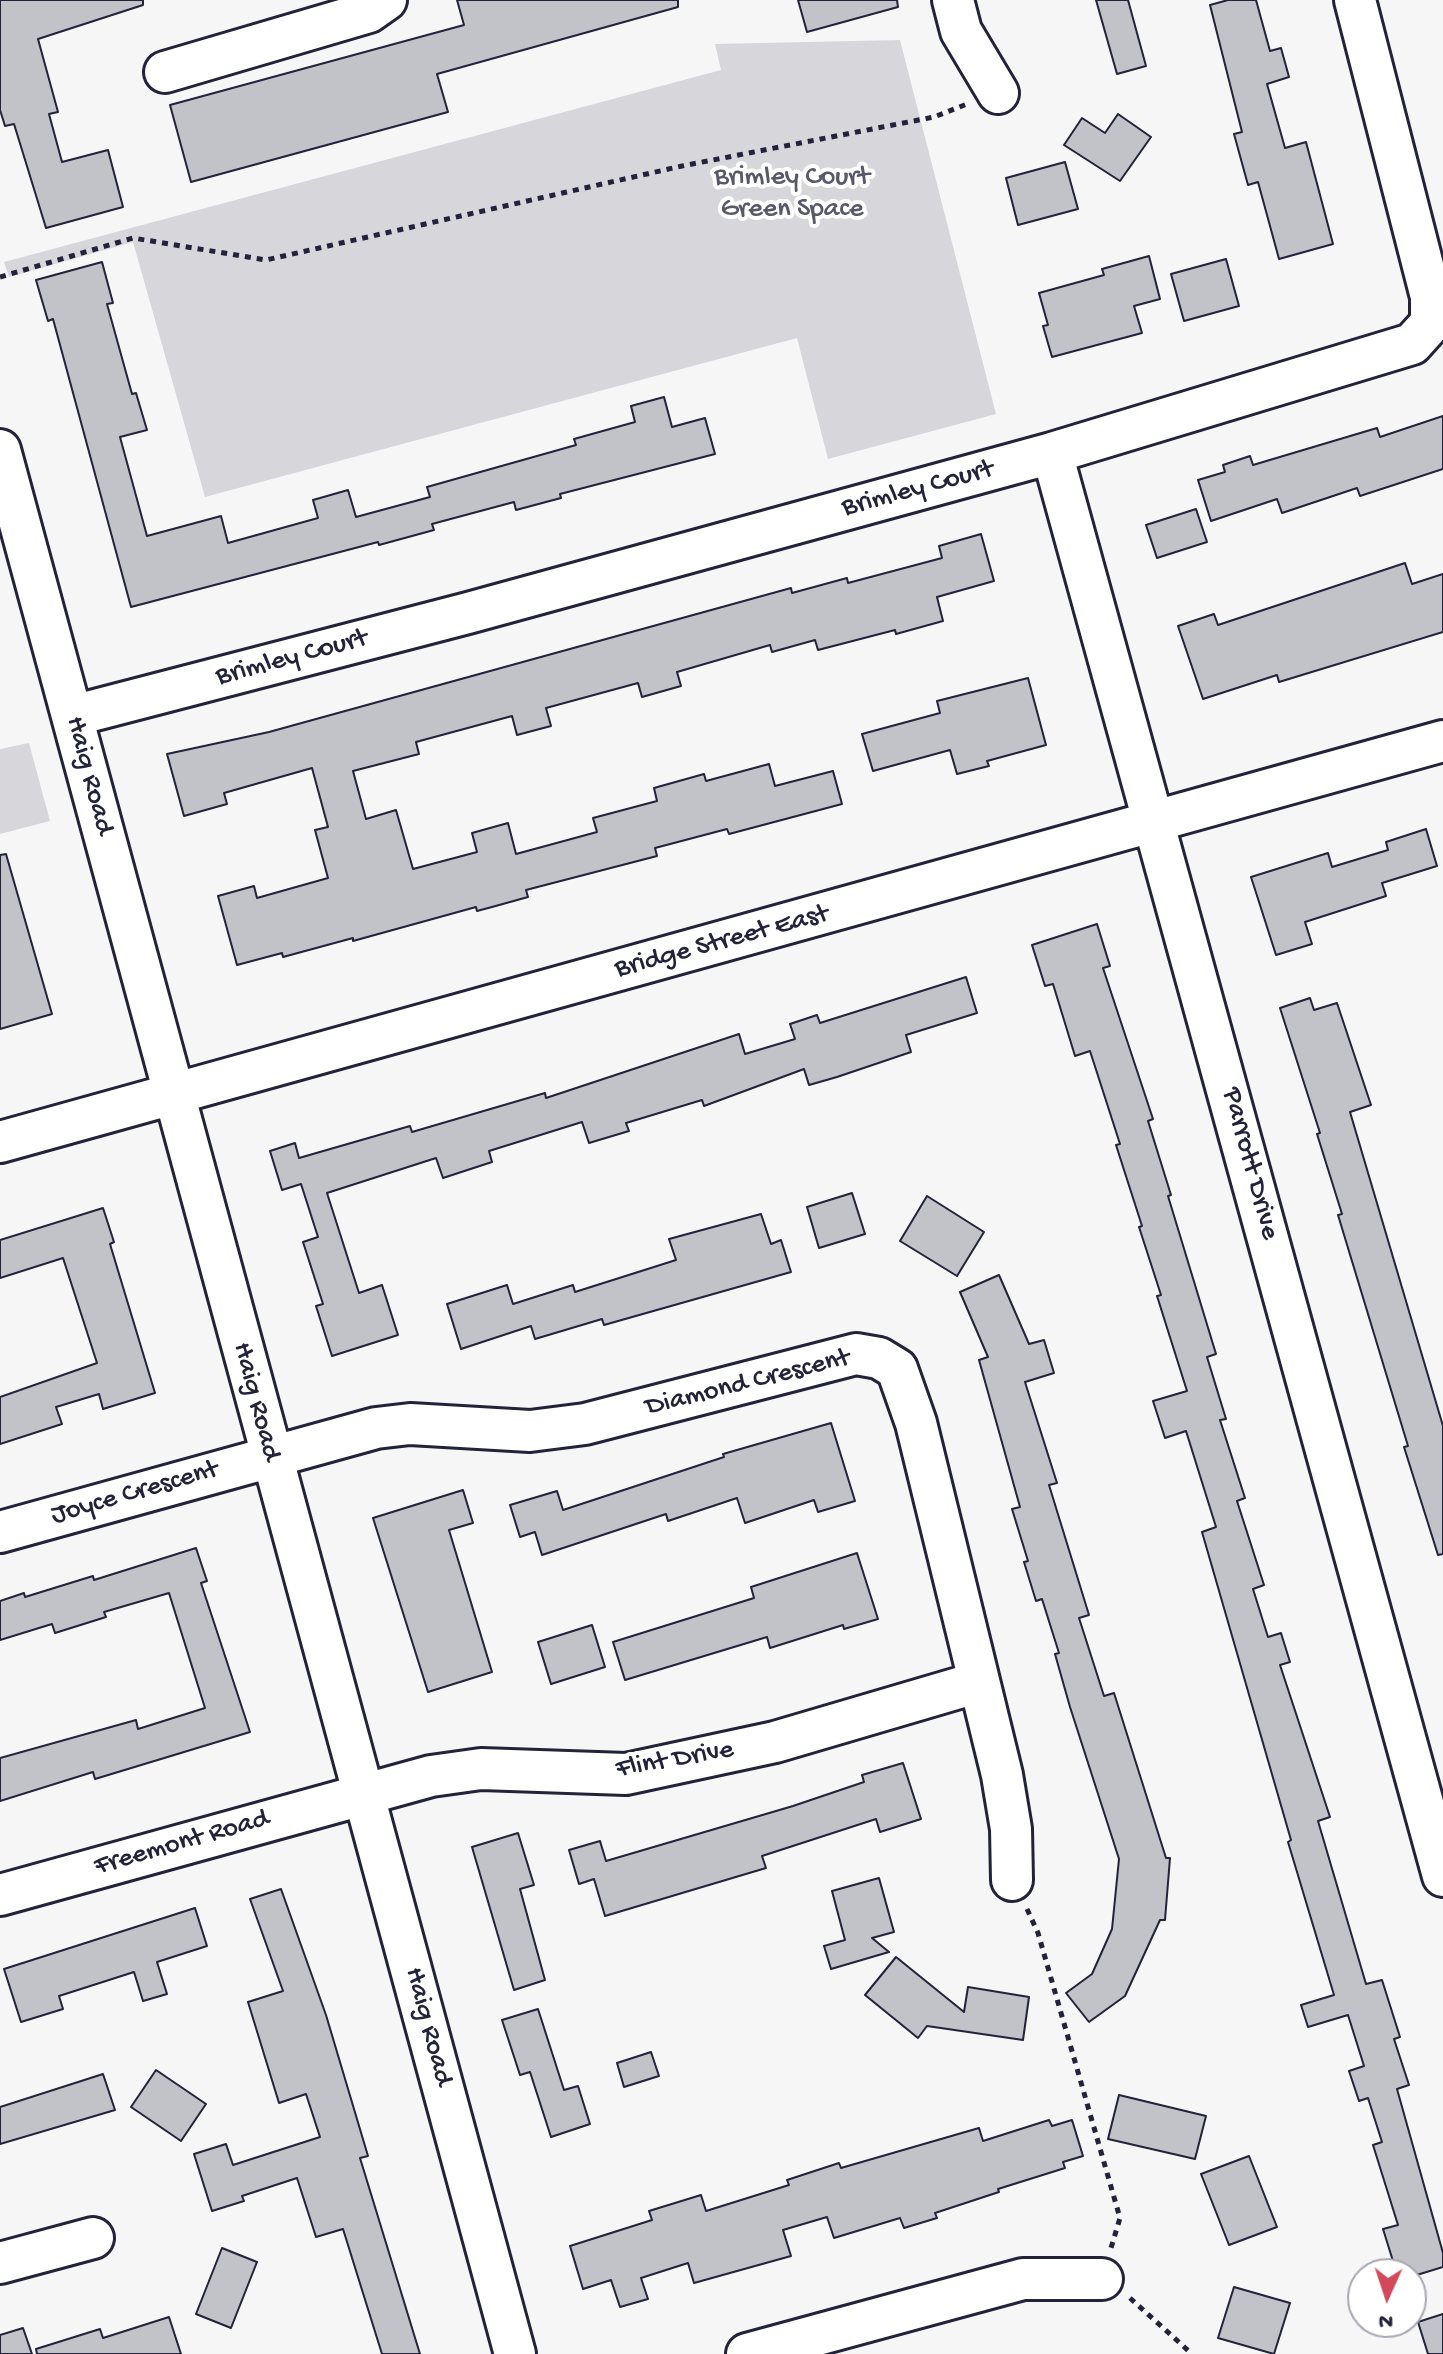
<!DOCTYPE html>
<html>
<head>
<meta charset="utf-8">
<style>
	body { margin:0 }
	#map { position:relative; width:1443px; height:2354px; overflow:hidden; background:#f6f6f7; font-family:"Gochi Hand",sans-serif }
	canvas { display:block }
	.north { position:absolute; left:1347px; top:2258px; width:80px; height:80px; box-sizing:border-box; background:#fff; border:2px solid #a7a7b1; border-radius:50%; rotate:183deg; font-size:22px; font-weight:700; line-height:32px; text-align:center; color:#22223b }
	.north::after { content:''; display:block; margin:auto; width:28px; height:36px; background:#d1495b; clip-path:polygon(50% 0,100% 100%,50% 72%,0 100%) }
</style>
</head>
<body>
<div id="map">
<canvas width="1443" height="2354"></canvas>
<div class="north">N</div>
</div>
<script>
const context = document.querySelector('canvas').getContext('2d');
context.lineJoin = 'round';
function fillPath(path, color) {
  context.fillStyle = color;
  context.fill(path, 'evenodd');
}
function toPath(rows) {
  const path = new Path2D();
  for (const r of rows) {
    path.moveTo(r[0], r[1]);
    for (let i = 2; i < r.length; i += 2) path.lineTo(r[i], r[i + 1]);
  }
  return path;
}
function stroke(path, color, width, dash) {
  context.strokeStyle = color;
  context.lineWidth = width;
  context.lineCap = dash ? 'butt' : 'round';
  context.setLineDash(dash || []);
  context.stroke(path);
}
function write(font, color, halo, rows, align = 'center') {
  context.font = font + ' "Gochi Hand",sans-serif';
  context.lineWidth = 8;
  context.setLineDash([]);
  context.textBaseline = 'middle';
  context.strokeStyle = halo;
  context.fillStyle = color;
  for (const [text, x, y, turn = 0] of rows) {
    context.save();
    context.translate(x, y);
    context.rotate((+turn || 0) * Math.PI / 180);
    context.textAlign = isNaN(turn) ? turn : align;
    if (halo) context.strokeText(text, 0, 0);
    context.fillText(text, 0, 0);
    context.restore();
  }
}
fillPath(toPath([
	[900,40,996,414,828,459,797,338,205,497,133,242,9,277,4,262,721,70,715,44],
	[29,743,50,821,0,834,0,749]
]), '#d7d7db');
const building = toPath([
	[0,0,143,0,143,5,38,39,58,112,49,114,62,162,108,150,123,207,46,228,14,124,5,126,0,110,0,0],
	[457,0,678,0,678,7,437,74,448,112,191,182,170,105,464,25,457,0],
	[798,0,897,0,898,7,807,32,798,0],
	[1096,0,1128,0,1146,66,1117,74,1096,0],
	[1228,0,1256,0,1270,51,1281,48,1289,77,1267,84,1285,148,1306,142,1333,244,1279,259,1258,182,1248,185,1234,134,1242,132,1210,5,1228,0],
	[1118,114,1151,137,1120,181,1064,145,1082,118,1105,133,1118,114],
	[1065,162,1078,209,1018,225,1006,178,1065,162],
	[1149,256,1160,299,1134,306,1142,333,1052,357,1043,326,1048,325,1039,293,1104,275,1102,269,1149,256],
	[1226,259,1239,306,1184,321,1171,274,1226,259],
	[102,262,113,303,107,304,132,394,136,393,147,430,120,437,147,536,221,516,228,543,318,518,313,500,348,490,356,517,430,497,427,487,576,445,574,439,635,422,631,406,664,397,672,427,705,418,715,454,560,494,561,498,516,510,514,502,432,524,434,530,379,545,378,542,131,607,53,319,48,321,36,280,102,262],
	[1443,416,1443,469,1360,496,1357,488,1282,513,1277,499,1211,521,1198,480,1225,472,1223,465,1250,456,1253,465,1377,428,1380,437,1443,416],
	[1196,509,1207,542,1157,558,1146,525,1196,509],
	[981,534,994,581,937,597,943,621,896,634,895,630,818,650,815,640,772,652,770,645,677,672,681,686,642,697,638,683,546,708,551,726,517,735,512,716,416,742,419,754,353,771,366,819,396,810,413,869,477,852,472,833,508,823,516,854,597,832,593,818,657,801,654,788,704,774,706,781,769,764,775,786,833,771,842,804,729,834,727,829,655,848,657,856,526,890,528,897,492,907,477,911,476,907,353,941,353,938,283,957,282,953,237,965,218,896,254,886,257,898,328,878,315,830,328,827,312,768,224,793,227,804,184,816,167,754,269,732,791,588,792,593,847,578,848,583,942,558,939,546,981,534],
	[1405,563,1412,584,1443,574,1443,632,1279,682,1277,675,1203,699,1178,626,1214,614,1218,625,1405,563],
	[1028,678,1046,745,987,761,989,766,957,774,950,750,873,771,862,734,940,713,937,701,1028,678],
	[1426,829,1437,866,1382,883,1386,896,1305,922,1312,944,1276,955,1251,877,1328,853,1332,867,1388,850,1386,842,1426,829],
	[6,854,52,1014,0,1029,0,855,6,854],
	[1097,924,1110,966,1103,968,1153,1119,1148,1121,1171,1195,1168,1196,1216,1354,1207,1357,1226,1419,1220,1420,1245,1498,1237,1501,1264,1585,1253,1589,1268,1637,1281,1633,1290,1662,1280,1665,1330,1817,1318,1821,1366,1984,1382,1980,1400,2037,1394,2039,1409,2085,1397,2089,1443,2253,1443,2267,1420,2274,1397,2274,1383,2229,1398,2225,1373,2145,1382,2142,1368,2098,1359,2101,1349,2071,1364,2066,1348,2015,1308,2027,1301,2005,1334,1995,1288,1842,1291,1840,1202,1532,1216,1527,1186,1431,1165,1438,1153,1401,1187,1391,1157,1296,1161,1295,1139,1227,1142,1226,1116,1145,1120,1144,1090,1051,1075,1056,1053,984,1045,986,1032,945,1097,924],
	[966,977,977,1013,906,1035,911,1052,837,1077,809,1085,804,1069,704,1106,702,1100,626,1123,629,1131,589,1143,582,1122,489,1151,492,1162,443,1178,436,1158,327,1193,359,1293,382,1285,398,1335,332,1356,316,1306,323,1304,303,1242,318,1237,301,1184,282,1190,270,1151,295,1143,299,1158,410,1126,412,1132,545,1093,546,1098,739,1034,745,1054,795,1039,790,1024,817,1015,820,1023,966,977],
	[1310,998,1314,1010,1337,1003,1371,1105,1350,1112,1443,1426,1443,1554,1438,1555,1404,1447,1408,1446,1338,1215,1342,1214,1317,1134,1320,1133,1280,1008,1310,998],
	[852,1193,865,1234,819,1248,807,1207,852,1193],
	[927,1196,984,1232,957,1276,900,1241,927,1196],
	[103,1208,114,1242,110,1244,155,1393,103,1409,99,1394,56,1407,62,1424,0,1444,0,1397,97,1363,63,1258,0,1278,0,1240,103,1208],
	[761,1214,771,1244,781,1240,791,1272,604,1325,602,1319,535,1339,531,1326,461,1349,447,1304,507,1285,513,1304,573,1285,575,1292,676,1260,669,1239,761,1214],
	[999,1275,1029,1344,1044,1340,1054,1373,1025,1382,1057,1483,1049,1485,1089,1615,1079,1618,1104,1696,1114,1693,1166,1858,1170,1858,1165,1920,1160,1920,1125,1996,1089,2022,1066,1993,1092,1974,1112,1929,1119,1859,1070,1707,1055,1654,1059,1653,1042,1599,1036,1601,1024,1562,1028,1561,1012,1509,1020,1507,979,1360,988,1357,960,1292,999,1275],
	[831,1423,855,1501,818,1512,814,1500,745,1523,737,1498,668,1521,666,1514,542,1555,535,1532,520,1537,510,1505,557,1491,563,1510,724,1457,723,1454,831,1423],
	[463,1490,473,1523,449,1530,492,1672,428,1692,373,1518,463,1490],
	[196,1548,207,1581,201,1583,250,1732,95,1779,93,1772,0,1801,0,1758,136,1720,138,1729,205,1708,169,1593,104,1612,106,1617,55,1633,52,1624,0,1640,0,1601,24,1593,25,1597,93,1576,94,1580,196,1548],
	[857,1553,878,1619,844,1629,843,1625,770,1648,767,1637,625,1680,613,1642,754,1598,751,1587,857,1553],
	[592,1625,605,1667,551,1684,538,1642,592,1625],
	[903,1763,921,1819,880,1832,876,1819,762,1856,766,1868,605,1916,594,1879,579,1884,569,1850,600,1841,606,1861,793,1806,864,1782,862,1775,903,1763],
	[518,1833,534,1885,520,1889,545,1980,514,1990,472,1847,518,1833],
	[879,1878,894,1932,872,1938,889,1952,831,1969,824,1946,845,1940,832,1891,879,1878],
	[281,1889,326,2015,368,2156,360,2158,420,2354,382,2354,343,2229,316,2237,297,2178,242,2196,244,2201,212,2211,194,2154,226,2144,233,2165,320,2137,306,2094,279,2103,248,2002,283,1991,250,1899,281,1889],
	[195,1908,207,1946,157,1962,167,1994,143,2001,134,1972,59,1996,63,2009,21,2022,4,1969,195,1908],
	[896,1957,964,2012,968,1987,1029,1997,1023,2040,927,2026,918,2038,865,1995,896,1957],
	[538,2009,564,2090,578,2086,590,2124,551,2137,530,2072,520,2075,502,2020,538,2009],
	[651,2052,659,2076,624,2087,617,2063,651,2052],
	[156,2070,206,2104,181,2141,131,2107,156,2070],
	[103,2074,115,2110,0,2144,0,2107,103,2074],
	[1119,2095,1206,2116,1195,2159,1108,2139,1119,2095],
	[1049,2120,1052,2126,1072,2120,1083,2156,1063,2162,1065,2168,998,2189,999,2192,935,2213,937,2218,904,2228,900,2218,834,2238,827,2217,783,2230,791,2256,694,2283,688,2263,641,2278,648,2299,620,2307,611,2280,583,2289,570,2246,652,2220,649,2211,701,2195,706,2211,789,2185,787,2180,839,2163,841,2168,979,2128,983,2141,1049,2120],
	[1249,2156,1277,2227,1229,2245,1201,2174,1249,2156],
	[222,2248,257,2262,231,2328,196,2314,222,2248],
	[1234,2287,1290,2303,1274,2354,1218,2338,1234,2287],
	[1443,2314,1443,2354,1428,2354,1418,2322,1443,2314],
	[169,2317,181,2354,37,2354,36,2349,100,2329,103,2338,169,2317],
	[23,2328,32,2354,0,2354,0,2335,23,2328]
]);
fillPath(building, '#c2c2c9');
stroke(building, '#22223b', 2);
const minor = toPath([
	[953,0,961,31,998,93],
	[165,72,369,12,386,0],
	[0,450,515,2354],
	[1052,453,1443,1876],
	[72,716,468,613,1052,453,1412,344,1431,323,1431,297,1355,0],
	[0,1142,1443,741],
	[0,1532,376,1428,410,1424,530,1431,585,1424,856,1354,879,1358,897,1369,916,1423,1002,1775,1011,1829,1012,1880],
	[0,1895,431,1776,481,1769,626,1774,775,1742,979,1682],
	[0,2263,93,2238],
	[747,2354,1023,2279,1102,2279]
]);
stroke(minor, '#22223b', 46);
stroke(toPath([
	[0,277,133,238,266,260,682,166,934,117,967,104],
	[1027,1909,1038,1933,1120,2218,1111,2248],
	[1130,2298,1192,2354]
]), '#22223b', 5, [6, 6]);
stroke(minor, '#fff', 40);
write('28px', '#58586b', '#fff', [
	["Brimley Court",792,179],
	["Green Space",792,211]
]);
write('28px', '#22223b', '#fff', [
	["Brimley Court",918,490,-15],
	["Brimley Court",292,659,-15],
	["Haig Road",88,776,75],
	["Bridge Street East",722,943,-15],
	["Parrott Drive",1249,1164,75],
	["Diamond Crescent",748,1384,-14],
	["Haig Road",255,1402,75],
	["Joyce Crescent",135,1494,-16],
	["Flint Drive",675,1761,-10],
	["Freemont Road",182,1844,-16],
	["Haig Road",427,2027,75]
]);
</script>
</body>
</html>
